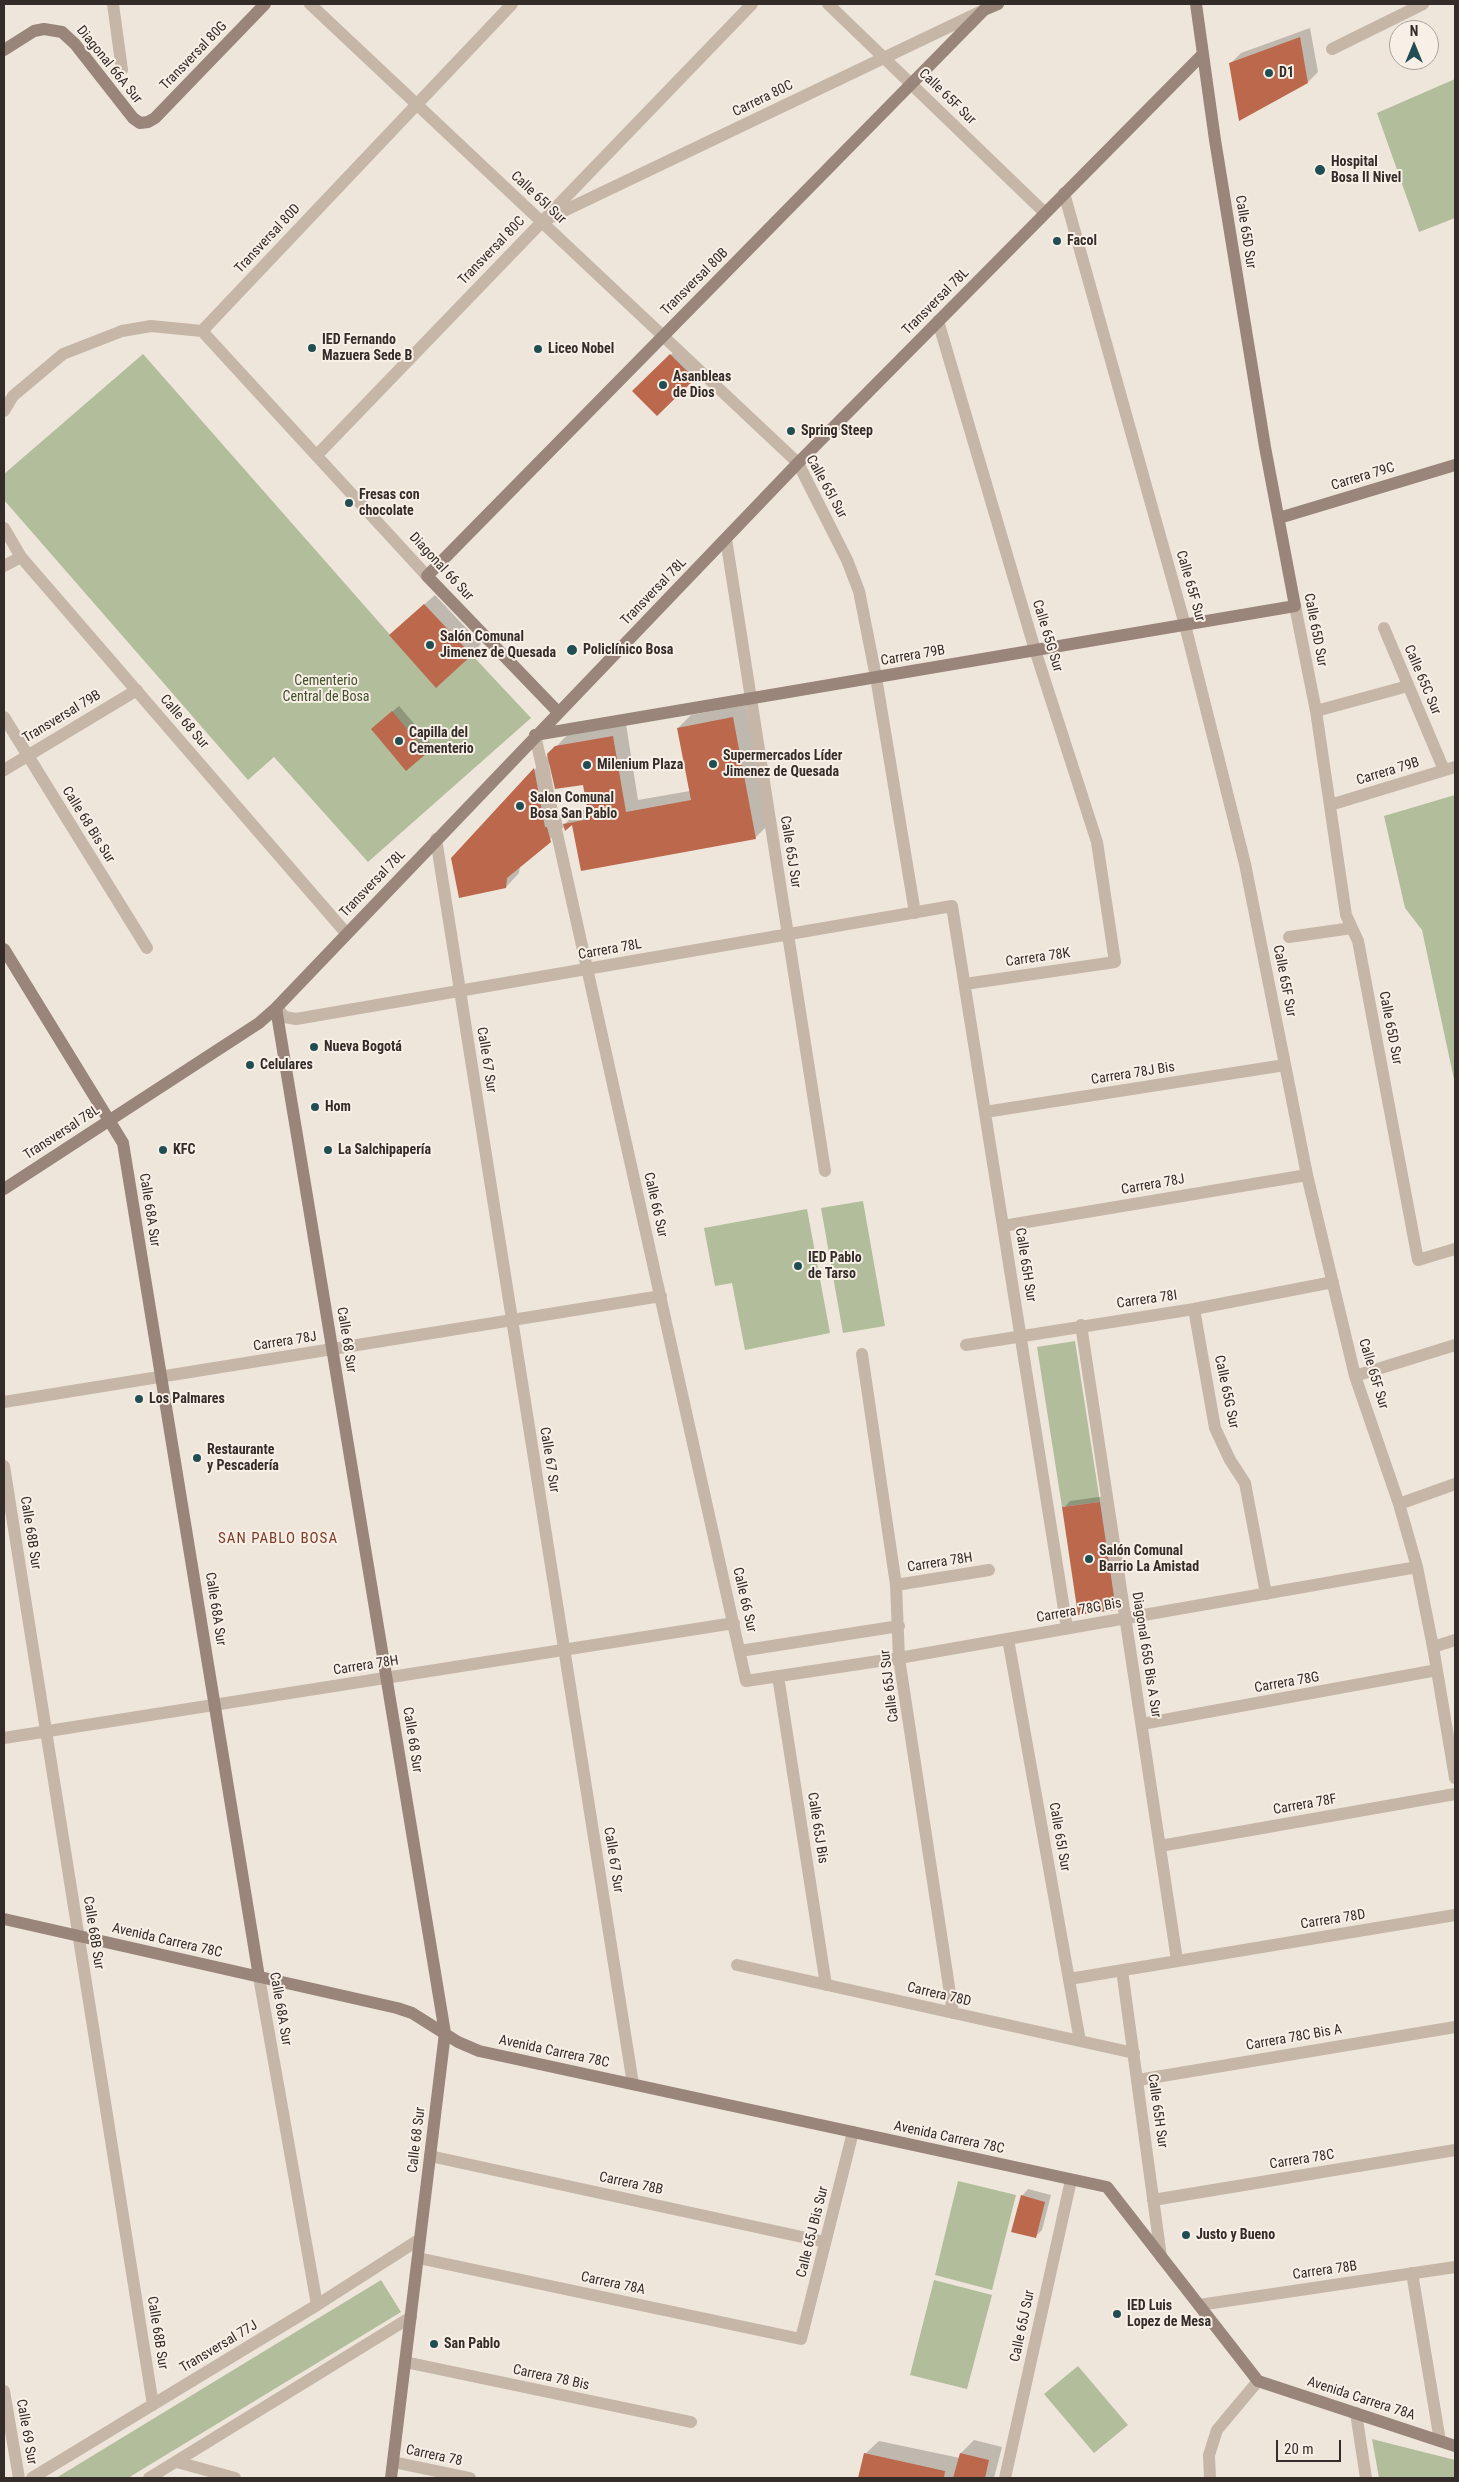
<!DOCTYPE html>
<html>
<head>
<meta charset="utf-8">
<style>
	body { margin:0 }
	#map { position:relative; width:1459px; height:2482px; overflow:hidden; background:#efe6db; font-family:"Roboto Condensed",sans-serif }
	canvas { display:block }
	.frame { position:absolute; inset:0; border:5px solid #342c28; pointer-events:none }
	.north { position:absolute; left:1389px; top:20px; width:50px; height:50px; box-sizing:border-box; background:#f8f0e7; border:1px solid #aaa29b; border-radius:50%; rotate:0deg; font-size:14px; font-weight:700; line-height:20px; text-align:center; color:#342c28 }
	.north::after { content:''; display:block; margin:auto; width:18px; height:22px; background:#214e52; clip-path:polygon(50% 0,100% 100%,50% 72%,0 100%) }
	.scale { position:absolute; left:1276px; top:2440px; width:65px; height:22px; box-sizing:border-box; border:2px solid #342c28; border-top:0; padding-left:6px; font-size:15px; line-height:18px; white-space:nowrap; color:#342c28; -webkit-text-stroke:4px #f8f0e7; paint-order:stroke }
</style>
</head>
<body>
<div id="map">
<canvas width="1459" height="2482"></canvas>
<div class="frame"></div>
<div class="north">N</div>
<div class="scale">20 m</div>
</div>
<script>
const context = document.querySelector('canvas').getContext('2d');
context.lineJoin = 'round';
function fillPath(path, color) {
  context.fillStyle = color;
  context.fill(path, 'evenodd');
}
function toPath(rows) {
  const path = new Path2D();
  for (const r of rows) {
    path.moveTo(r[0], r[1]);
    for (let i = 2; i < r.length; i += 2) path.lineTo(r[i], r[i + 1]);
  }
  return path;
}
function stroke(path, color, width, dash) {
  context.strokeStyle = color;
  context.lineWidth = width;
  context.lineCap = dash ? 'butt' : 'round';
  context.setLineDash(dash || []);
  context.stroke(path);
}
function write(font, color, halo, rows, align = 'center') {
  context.font = font + ' "Roboto Condensed",sans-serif';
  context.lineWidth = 4;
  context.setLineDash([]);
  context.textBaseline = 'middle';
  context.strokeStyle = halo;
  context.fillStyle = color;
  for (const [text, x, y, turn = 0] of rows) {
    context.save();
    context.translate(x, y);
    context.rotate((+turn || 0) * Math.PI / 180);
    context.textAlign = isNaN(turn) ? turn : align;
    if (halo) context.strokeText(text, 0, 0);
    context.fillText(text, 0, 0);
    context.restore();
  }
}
fillPath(toPath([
	[1455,79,1455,218,1419,232,1377,113],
	[143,354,436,687,472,655,531,718,368,862,274,757,248,780,4,500,4,474],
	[1455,795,1455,1084,1422,930,1405,908,1384,816],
	[863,1201,885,1326,843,1333,821,1208],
	[807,1209,830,1333,745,1350,732,1283,715,1286,704,1228],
	[1075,1341,1100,1502,1062,1507,1037,1347],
	[958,2181,1016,2195,992,2290,935,2275],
	[381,2280,401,2312,128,2478,56,2478],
	[934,2280,992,2295,967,2389,910,2375],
	[1078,2366,1128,2425,1094,2453,1044,2394],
	[1372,2439,1455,2460,1455,2478,1379,2478]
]), '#b2bd9c');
fillPath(toPath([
	[1310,28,1318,72,1308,82,1231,63,1241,53],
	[677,349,700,372,657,414,634,391],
	[435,595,481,644,471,654,401,625],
	[746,705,768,825,755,838,573,822,565,826,520,866,519,873,506,887,452,858,569,733,626,724,638,800,690,791,678,728,691,715],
	[549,764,584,783,588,809,577,811,563,826,560,814,558,814],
	[399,706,433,746,406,769,372,729],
	[1106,1496,1122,1602,1115,1609,1064,1508,1070,1501],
	[1028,2189,1051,2195,1042,2230,1036,2236,1022,2196],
	[974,2440,1002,2447,994,2478,859,2478,865,2454,879,2441,960,2458,961,2453]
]), '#0003');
fillPath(toPath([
	[1300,37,1308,83,1239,121,1229,63],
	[670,354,695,379,657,416,632,391],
	[424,604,472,655,436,688,389,635],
	[392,711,427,753,406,771,371,729],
	[733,717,756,839,581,871,572,825,565,831,563,824,589,819,583,785,555,789,547,754,555,746,613,736,626,812,691,800,677,728],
	[534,768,545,827,547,827,551,842,507,878,506,888,459,898,451,858],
	[1100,1502,1116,1610,1078,1615,1062,1507],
	[1021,2195,1045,2202,1036,2238,1011,2232],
	[864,2453,945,2471,944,2478,858,2478],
	[960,2453,989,2460,985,2478,953,2478]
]), '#bc684c');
stroke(toPath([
	[113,4,122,70],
	[310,4,798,463,847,560,859,591,876,677,915,913],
	[828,4,1045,213],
	[1332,49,1423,4],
	[1064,193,1185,625,1245,864,1307,1175,1355,1376,1399,1504,1417,1567,1433,1647,1455,1778],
	[549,218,982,11],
	[938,321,1035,650,1097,842,1115,962,965,984],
	[202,331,427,576],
	[4,411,13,396,63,354,122,331,151,326,202,331,512,4],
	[317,455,752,4],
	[4,528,21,557,346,933],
	[726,539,825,1171],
	[4,566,21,557],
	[1295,606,1316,711,1346,915,1358,941,1418,1260,1455,1249],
	[1384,628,1444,770],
	[1316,711,1408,686],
	[4,717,147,948],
	[535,735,746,1681,899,1658,1417,1567],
	[4,770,137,690],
	[1330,805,1455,767],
	[436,839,633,2084],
	[1289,937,1352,928],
	[276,1008,285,1017,296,1019,952,906,1067,1628],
	[985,1112,1285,1065],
	[1003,1226,1307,1175],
	[1194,1309,1215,1428,1230,1460,1245,1483,1266,1594],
	[1081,1325,1177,1960],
	[966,1345,1194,1309,1333,1282],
	[862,1354,896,1585,899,1658,953,2013],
	[1355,1376,1455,1345],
	[4,1402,661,1296],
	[4,1466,153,2405],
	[1399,1504,1455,1484],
	[896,1585,989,1570],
	[1008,1639,1080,2041],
	[1433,1647,1455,1640],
	[740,1651,899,1626],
	[778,1676,826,1985],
	[1142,1724,1437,1670],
	[4,1738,734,1623],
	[1160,1846,1455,1794],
	[737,1965,1134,2053],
	[1122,1970,1161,2257],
	[259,1977,317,2305],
	[1069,1979,1455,1915],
	[1138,2080,1455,2027],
	[430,2156,825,2242],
	[1153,2200,1455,2150],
	[418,2258,801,2339,853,2132],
	[1412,2273,1440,2441],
	[1199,2305,1455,2267],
	[405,2362,691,2422],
	[4,2391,19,2478],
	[1356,2413,1366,2478],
	[177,2462,235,2478],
	[393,2462,470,2478],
	[32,2478,317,2305,420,2239],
	[149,2478,411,2317],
	[1005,2478,1071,2180],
	[1210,2478,1209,2455,1217,2430,1258,2381]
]), '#c6b6a8', 12);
stroke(toPath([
	[4,50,34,31,44,29,62,32,75,44,133,118,140,123,148,122,155,118,265,4],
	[1279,518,1455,465],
	[558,712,427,576,984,10,998,4],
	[535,735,1295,606,1265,447,1215,140,1196,4],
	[4,949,123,1143,259,1977],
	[276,1008,445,2033,391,2478],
	[4,1189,259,1023,276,1008,798,463,1203,54],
	[4,1919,397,2008,412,2013,458,2042,479,2051,1107,2187,1258,2381,1455,2446]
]), '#9a857a', 12);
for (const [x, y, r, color] of [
	[1269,73,5,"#214e52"],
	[1320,170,6,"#214e52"],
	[1057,241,5,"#214e52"],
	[312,348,5,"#214e52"],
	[538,349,5,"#214e52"],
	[663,385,5,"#214e52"],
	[791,431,5,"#214e52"],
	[349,503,5,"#214e52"],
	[430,645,5,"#214e52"],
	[572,650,6,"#214e52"],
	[399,741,5,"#214e52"],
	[713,764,5,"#214e52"],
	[587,765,5,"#214e52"],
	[520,806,5,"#214e52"],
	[314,1047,5,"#214e52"],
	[250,1065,5,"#214e52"],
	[315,1107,5,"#214e52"],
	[163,1150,5,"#214e52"],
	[328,1150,5,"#214e52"],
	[798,1266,5,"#214e52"],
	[139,1399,5,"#214e52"],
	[197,1458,5,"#214e52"],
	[1089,1559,5,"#214e52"],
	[1186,2235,5,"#214e52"],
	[1117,2314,5,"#214e52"],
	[434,2344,5,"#214e52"]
]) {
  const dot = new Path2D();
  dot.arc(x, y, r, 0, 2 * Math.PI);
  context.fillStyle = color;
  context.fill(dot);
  stroke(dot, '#f8f0e7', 2);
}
write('14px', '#342c28', '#f8f0e7', [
	["Transversal 80G",194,56,-46],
	["Diagonal 66A Sur",109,65,51],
	["Calle 65F Sur",947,97,44],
	["Carrera 80C",763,99,-26],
	["Calle 65I Sur",538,198,43],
	["Calle 65D Sur",1245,232,81],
	["Transversal 80D",268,239,-47],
	["Transversal 80C",492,251,-46],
	["Transversal 80B",695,282,-45],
	["Transversal 78L",936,302,-45],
	["Carrera 79C",1363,477,-17],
	["Calle 65I Sur",826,487,61],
	["Diagonal 66 Sur",441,567,47],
	["Calle 65F Sur",1190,586,74],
	["Transversal 78L",654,592,-46],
	["Calle 65D Sur",1315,630,79],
	["Calle 65G Sur",1047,636,73],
	["Carrera 79B",913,656,-10],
	["Calle 65C Sur",1422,680,67],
	["Transversal 79B",62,717,-31],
	["Calle 68 Sur",184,722,49],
	["Carrera 79B",1388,772,-17],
	["Calle 68 Bis Sur",88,825,58],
	["Calle 65J Sur",790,852,81],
	["Transversal 78L",373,884,-46],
	["Carrera 78L",610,950,-10],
	["Carrera 78K",1038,958,-8],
	["Calle 65F Sur",1284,981,79],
	["Calle 65D Sur",1390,1028,79],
	["Calle 67 Sur",486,1060,81],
	["Carrera 78J Bis",1133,1074,-9],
	["Transversal 78L",62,1133,-33],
	["Carrera 78J",1153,1185,-10],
	["Calle 66 Sur",655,1205,77],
	["Calle 68A Sur",149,1210,81],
	["Calle 65H Sur",1025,1265,81],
	["Carrera 78I",1147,1300,-8],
	["Calle 68 Sur",346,1340,81],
	["Carrera 78J",285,1342,-9],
	["Calle 65F Sur",1373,1374,73],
	["Calle 65G Sur",1226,1392,78],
	["Calle 67 Sur",549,1460,81],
	["Calle 68B Sur",30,1533,81],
	["Carrera 78H",940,1563,-9],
	["Calle 66 Sur",744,1600,77],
	["Calle 68A Sur",215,1609,81],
	["Carrera 78G Bis",1079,1611,-10],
	["Diagonal 65G Bis A Sur",1146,1655,81],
	["Carrera 78H",366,1666,-9],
	["Carrera 78G",1287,1683,-10],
	["Calle 65J Sur",890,1686,-97],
	["Calle 68 Sur",412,1740,81],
	["Carrera 78F",1305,1805,-10],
	["Calle 65J Bis",817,1828,81],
	["Calle 65I Sur",1059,1837,80],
	["Calle 67 Sur",613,1860,81],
	["Carrera 78D",1333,1920,-9],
	["Calle 68B Sur",93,1933,81],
	["Avenida Carrera 78C",167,1941,13],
	["Carrera 78D",939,1995,13],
	["Calle 68A Sur",280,2009,80],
	["Carrera 78C Bis A",1294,2038,-10],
	["Avenida Carrera 78C",554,2052,12],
	["Calle 65H Sur",1157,2111,82],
	["Avenida Carrera 78C",949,2138,12],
	["Calle 68 Sur",417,2140,-83],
	["Carrera 78C",1302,2160,-9],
	["Carrera 78B",631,2184,12],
	["Calle 65J Bis Sur",813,2232,-76],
	["Carrera 78B",1325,2271,-8],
	["Carrera 78A",613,2284,12],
	["Calle 65J Sur",1023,2326,-78],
	["Calle 68B Sur",157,2333,81],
	["Transversal 77J",219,2347,-31],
	["Carrera 78 Bis",551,2378,12],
	["Avenida Carrera 78A",1361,2399,18],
	["Calle 69 Sur",26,2432,80],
	["Carrera 78",434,2456,12]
]);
write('bold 14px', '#342c28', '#f8f0e7', [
	["D1",1279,73],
	["Hospital",1331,162],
	["Bosa II Nivel",1331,178],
	["Facol",1067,241],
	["IED Fernando",322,340],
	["Mazuera Sede B",322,356],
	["Liceo Nobel",548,349],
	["Asanbleas",673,377],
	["de Dios",673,393],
	["Spring Steep",801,431],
	["Fresas con",359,495],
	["chocolate",359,511],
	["Salón Comunal",440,637],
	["Jimenez de Quesada",440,653],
	["Policlínico Bosa",583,650],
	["Capilla del",409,733],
	["Cementerio",409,749],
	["Supermercados Líder",723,756],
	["Jimenez de Quesada",723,772],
	["Milenium Plaza",597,765],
	["Salon Comunal",530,798],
	["Bosa San Pablo",530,814],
	["Nueva Bogotá",324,1047],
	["Celulares",260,1065],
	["Hom",325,1107],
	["KFC",173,1150],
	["La Salchipapería",338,1150],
	["IED Pablo",808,1258],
	["de Tarso",808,1274],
	["Los Palmares",149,1399],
	["Restaurante",207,1450],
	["y Pescadería",207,1466],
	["Salón Comunal",1099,1551],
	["Barrio La Amistad",1099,1567],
	["Justo y Bueno",1196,2235],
	["IED Luis",1127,2306],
	["Lopez de Mesa",1127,2322],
	["San Pablo",444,2344]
], 'left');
write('14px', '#43502d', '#f8f0e7', [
	["Cementerio",326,681],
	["Central de Bosa",326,697]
]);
context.letterSpacing = '1px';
write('15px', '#7c3c27', '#f8f0e7', [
	["SAN PABLO BOSA",278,1539]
]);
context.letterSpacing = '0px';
</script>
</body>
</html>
